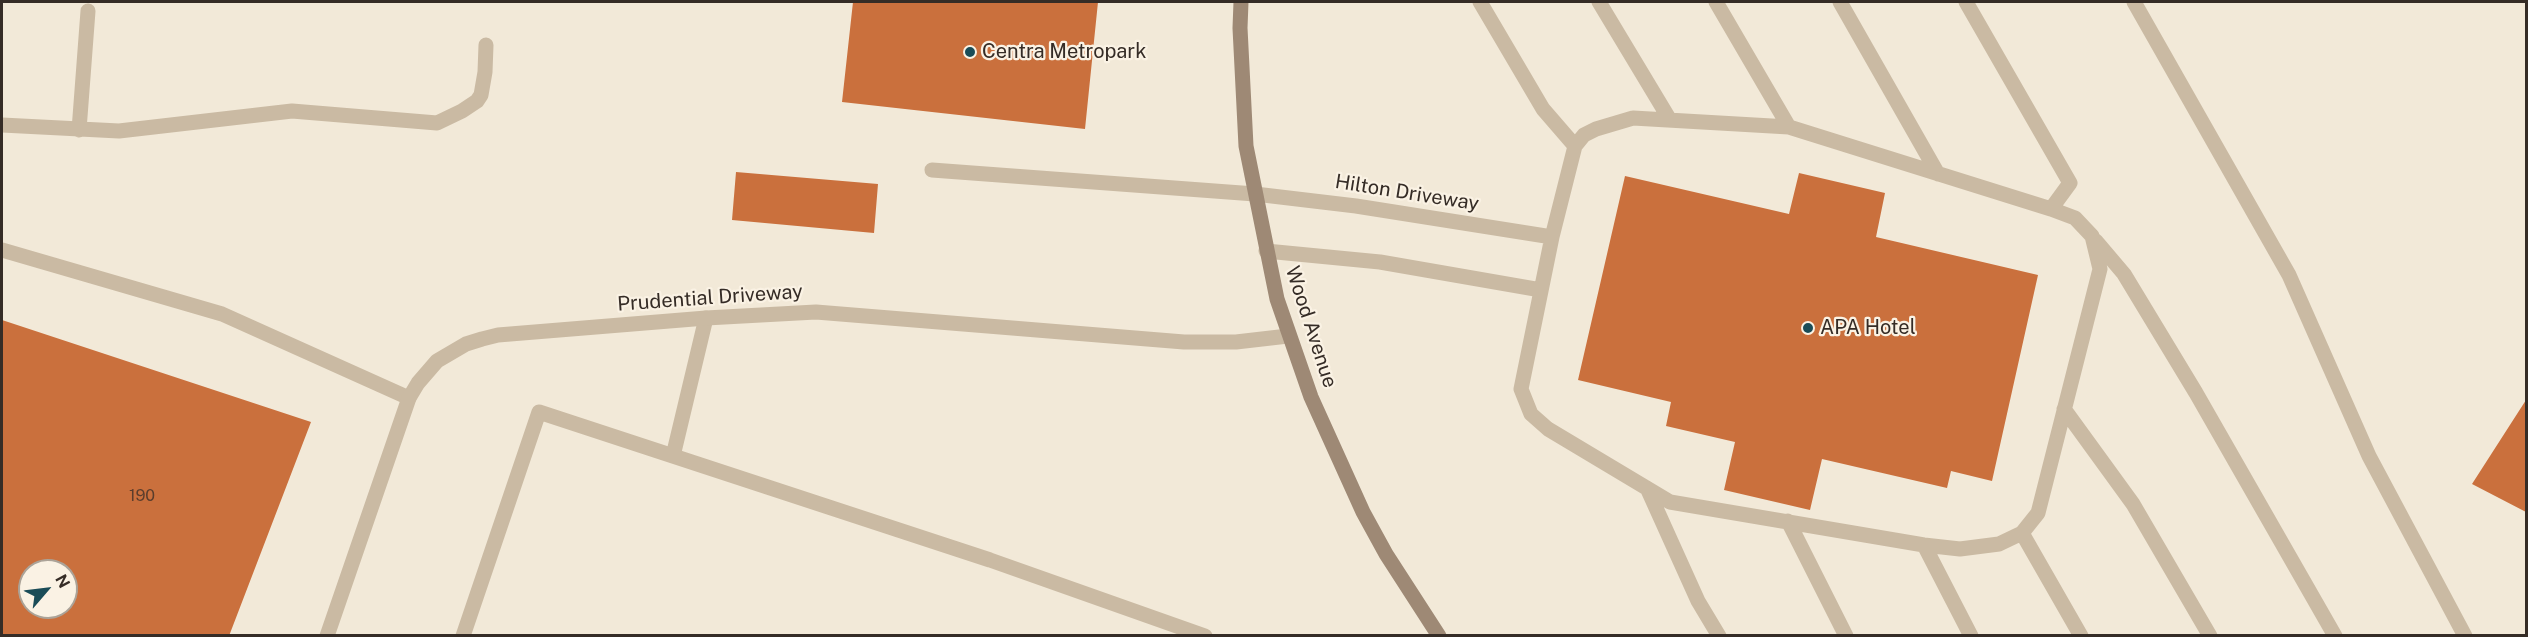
<!DOCTYPE html>
<html>
<head>
<meta charset="utf-8">
<style>
	body { margin:0 }
	#map { position:relative; width:2528px; height:637px; overflow:hidden; background:#f2e9d8; font-family:"Public Sans",sans-serif }
	canvas { display:block }
	.frame { position:absolute; inset:0; border:3px solid #352c26; pointer-events:none }
	.north { position:absolute; left:18px; top:559px; width:60px; height:60px; box-sizing:border-box; background:#faf2e4; border:2px solid #aba398; border-radius:50%; rotate:62deg; font-size:16px; font-weight:700; line-height:24px; text-align:center; color:#352c26 }
	.north::after { content:''; display:block; margin:auto; width:21px; height:27px; background:#1a4c57; clip-path:polygon(50% 0,100% 100%,50% 72%,0 100%) }
</style>
</head>
<body>
<div id="map">
<canvas width="2528" height="637"></canvas>
<div class="frame"></div>
<div class="north">N</div>
</div>
<script>
const context = document.querySelector('canvas').getContext('2d');
context.lineJoin = 'round';
function fillPath(path, color) {
  context.fillStyle = color;
  context.fill(path, 'evenodd');
}
function toPath(rows) {
  const path = new Path2D();
  for (const r of rows) {
    path.moveTo(r[0], r[1]);
    for (let i = 2; i < r.length; i += 2) path.lineTo(r[i], r[i + 1]);
  }
  return path;
}
function stroke(path, color, width, dash) {
  context.strokeStyle = color;
  context.lineWidth = width;
  context.lineCap = dash ? 'butt' : 'round';
  context.setLineDash(dash || []);
  context.stroke(path);
}
function write(font, color, halo, rows, align = 'center') {
  context.font = font + ' "Public Sans",sans-serif';
  context.lineWidth = 4.5;
  context.setLineDash([]);
  context.textBaseline = 'middle';
  context.strokeStyle = halo;
  context.fillStyle = color;
  for (const [text, x, y, turn = 0] of rows) {
    context.save();
    context.translate(x, y);
    context.rotate((+turn || 0) * Math.PI / 180);
    context.textAlign = isNaN(turn) ? turn : align;
    if (halo) context.strokeText(text, 0, 0);
    context.fillText(text, 0, 0);
    context.restore();
  }
}
fillPath(toPath([
	[853,2,1098,2,1085,129,842,102],
	[736,172,878,184,874,233,732,220],
	[1799,173,1885,193,1876,237,2038,275,1992,481,1951,471,1947,488,1822,459,1810,510,1724,490,1735,442,1666,426,1671,402,1578,380,1625,176,1789,214],
	[2,320,311,422,229,636,2,636],
	[30,571,66,571,66,607,30,607],
	[2526,400,2526,512,2472,484]
]), '#ca703d');
stroke(toPath([
	[1480,2,1543,109,1575,146],
	[1599,2,1670,120],
	[1716,2,1789,127],
	[1840,2,1938,174],
	[1966,2,2070,183,2051,209],
	[2134,2,2289,275,2369,456,2465,636],
	[1633,118,1789,127,2051,209,2075,218,2092,236,2100,269,2038,513,2022,533,1999,544,1960,549,1924,545,1670,502,1548,429,1531,414,1521,389,1552,237,1575,146,1584,135,1596,129,1633,118],
	[2,125,119,131,292,111,437,123,462,111,477,101,481,95,485,72,486,45],
	[79,130,88,11],
	[932,170,1255,194,1356,206,1552,237],
	[2096,241,2124,274,2196,393,2335,636],
	[2,250,222,314,409,398],
	[1266,251,1380,262,1541,290],
	[2064,409,2133,504,2210,636],
	[673,456,706,318],
	[1647,488,1698,601,1719,636],
	[1788,521,1846,636],
	[2022,533,2081,636],
	[1924,545,1971,636],
	[463,636,539,412,990,560,1205,636]
]), '#cabaa3', 15);
stroke(toPath([
	[327,636,409,398,418,383,437,361,466,344,482,339,498,335,706,318,816,312,1184,342,1236,342,1288,336]
]), '#cabaa3', 15);
stroke(toPath([
	[1241,2,1240,28,1246,146,1277,299,1311,397,1363,512,1386,554,1439,636]
]), '#9e8975', 15);
for (const [x, y, r, color] of [
	[970,52,6,"#1a4c57"],
	[1808,328,6,"#1a4c57"]
]) {
  const dot = new Path2D();
  dot.arc(x, y, r, 0, 2 * Math.PI);
  context.fillStyle = color;
  context.fill(dot);
  stroke(dot, '#faf2e4', 2);
}
write('16px', '#5a3d2c', null, [
	["190",142,496]
]);
write('20px', '#352c26', '#faf2e4', [
	["Centra Metropark",982,52],
	["APA Hotel",1820,328]
], 'left');
write('20px', '#352c26', '#faf2e4', [
	["Hilton Driveway",1407,193,9],
	["Prudential Driveway",710,298,-4],
	["Wood Avenue",1311,327,72]
]);
</script>
</body>
</html>
